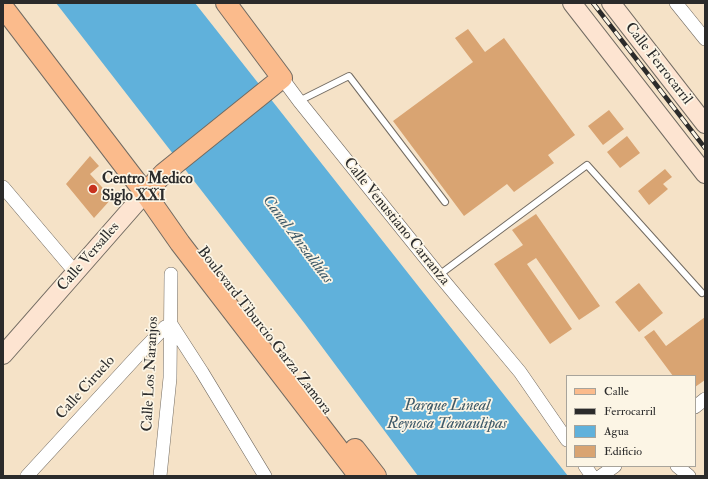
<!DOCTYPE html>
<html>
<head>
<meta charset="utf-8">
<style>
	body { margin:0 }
	#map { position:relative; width:708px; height:479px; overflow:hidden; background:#f5e2c7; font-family:"IM FELL Double Pica",serif }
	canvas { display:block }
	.frame { position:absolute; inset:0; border:4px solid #2b2b2b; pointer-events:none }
	.legend { position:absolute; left:566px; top:375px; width:130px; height:92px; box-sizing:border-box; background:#fcf5e5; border:1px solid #a8a49b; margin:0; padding:5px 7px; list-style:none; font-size:12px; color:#2b2b2b }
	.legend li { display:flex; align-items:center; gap:8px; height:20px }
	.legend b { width:20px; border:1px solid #a8a49b }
</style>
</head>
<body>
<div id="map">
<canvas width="708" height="479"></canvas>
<div class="frame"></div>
<ul class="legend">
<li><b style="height:5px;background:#fbbb8c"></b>Calle</li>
<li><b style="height:5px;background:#2b2b2b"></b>Ferrocarril</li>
<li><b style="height:11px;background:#60b1db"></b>Agua</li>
<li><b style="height:11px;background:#d9a472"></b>Edificio</li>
</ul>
</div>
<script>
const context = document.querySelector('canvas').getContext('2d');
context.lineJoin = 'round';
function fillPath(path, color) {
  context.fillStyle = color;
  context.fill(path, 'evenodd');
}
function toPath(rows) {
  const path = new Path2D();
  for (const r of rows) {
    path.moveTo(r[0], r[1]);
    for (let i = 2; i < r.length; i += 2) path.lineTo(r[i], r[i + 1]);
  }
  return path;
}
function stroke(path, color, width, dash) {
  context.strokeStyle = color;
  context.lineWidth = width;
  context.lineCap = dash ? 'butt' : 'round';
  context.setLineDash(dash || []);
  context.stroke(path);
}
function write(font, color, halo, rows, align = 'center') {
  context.font = font + ' "IM FELL Double Pica",serif';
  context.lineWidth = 3.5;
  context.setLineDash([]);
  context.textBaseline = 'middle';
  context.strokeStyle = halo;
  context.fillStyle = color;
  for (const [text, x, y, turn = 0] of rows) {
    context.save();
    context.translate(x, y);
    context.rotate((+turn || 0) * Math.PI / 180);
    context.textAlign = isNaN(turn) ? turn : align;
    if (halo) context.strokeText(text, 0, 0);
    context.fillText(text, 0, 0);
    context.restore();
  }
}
fillPath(toPath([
	[56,3,195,3,568,476,418,476,305,324]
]), '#60b1db');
fillPath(toPath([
	[468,29,485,52,504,38,575,135,548,155,554,163,514,192,507,184,464,216,393,121,473,62,455,38],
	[609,110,624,129,603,145,588,126],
	[627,136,640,153,620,168,607,152],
	[90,156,99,166,90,174,112,198,94,218,66,184],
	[665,169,672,177,663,184,668,189,649,205,638,191],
	[536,214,600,306,579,320,536,258,527,264,572,329,550,344,494,264,523,245,512,230],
	[639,283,663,313,639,332,615,302],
	[705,317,705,380,695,387,695,376,673,376,644,337,654,330,666,346]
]), '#d9a472');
const lane = toPath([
	[299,101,349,76,445,202],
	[439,275,587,165,702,293]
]);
const street = toPath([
	[676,3,705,39],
	[282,78,299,101,439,275,520,372,567,440],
	[3,187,75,272],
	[695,407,705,399],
	[585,466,592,476],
	[677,466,689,476],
	[27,476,141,352,165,327,171,324,202,372,265,476],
	[160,476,170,378,171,274],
	[601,476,615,466]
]);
const secondary = toPath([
	[572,3,705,174],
	[611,3,705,124],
	[3,355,145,193]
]);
const primary = toPath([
	[3,7,145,193,180,243,359,476],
	[145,193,164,173,282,78,226,3],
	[355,449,376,476]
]);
stroke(lane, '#726b62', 8);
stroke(street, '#726b62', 14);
stroke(secondary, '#726b62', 20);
stroke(primary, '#726b62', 22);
stroke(lane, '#fff', 6);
stroke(street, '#fff', 13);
stroke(secondary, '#fde4d1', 18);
stroke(primary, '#fbbb8c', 20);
const rail = toPath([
	[593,3,705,148]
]);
stroke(rail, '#2b2b2b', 4.5);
stroke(rail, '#fcf5e5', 3, [9]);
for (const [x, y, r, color] of [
	[93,189,5,"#c8321e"]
]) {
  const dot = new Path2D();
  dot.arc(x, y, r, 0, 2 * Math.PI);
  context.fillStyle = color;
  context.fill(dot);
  stroke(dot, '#fcf5e5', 1.5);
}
write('15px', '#2b2b2b', '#fcf5e5', [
	["Calle Ferrocarril",658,64,52],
	["Calle Venustiano Carranza",396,222,51],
	["Calle Versalles",89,257,-49],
	["Boulevard Tiburcio Garza Zamora",264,331,52],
	["Calle Los Naranjos",151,374,-87],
	["Calle Ciruelo",86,388,-48]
]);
write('bold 15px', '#2b2b2b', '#fcf5e5', [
	["Centro Medico",102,180],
	["Siglo XXI",102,197]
], 'left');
write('italic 16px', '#3e5a69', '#fcf5e5', [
	["Canal Anzaldúas",297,240,53],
	["Parque Lineal",447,407],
	["Reynosa Tamaulipas",447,425]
]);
</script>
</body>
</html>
